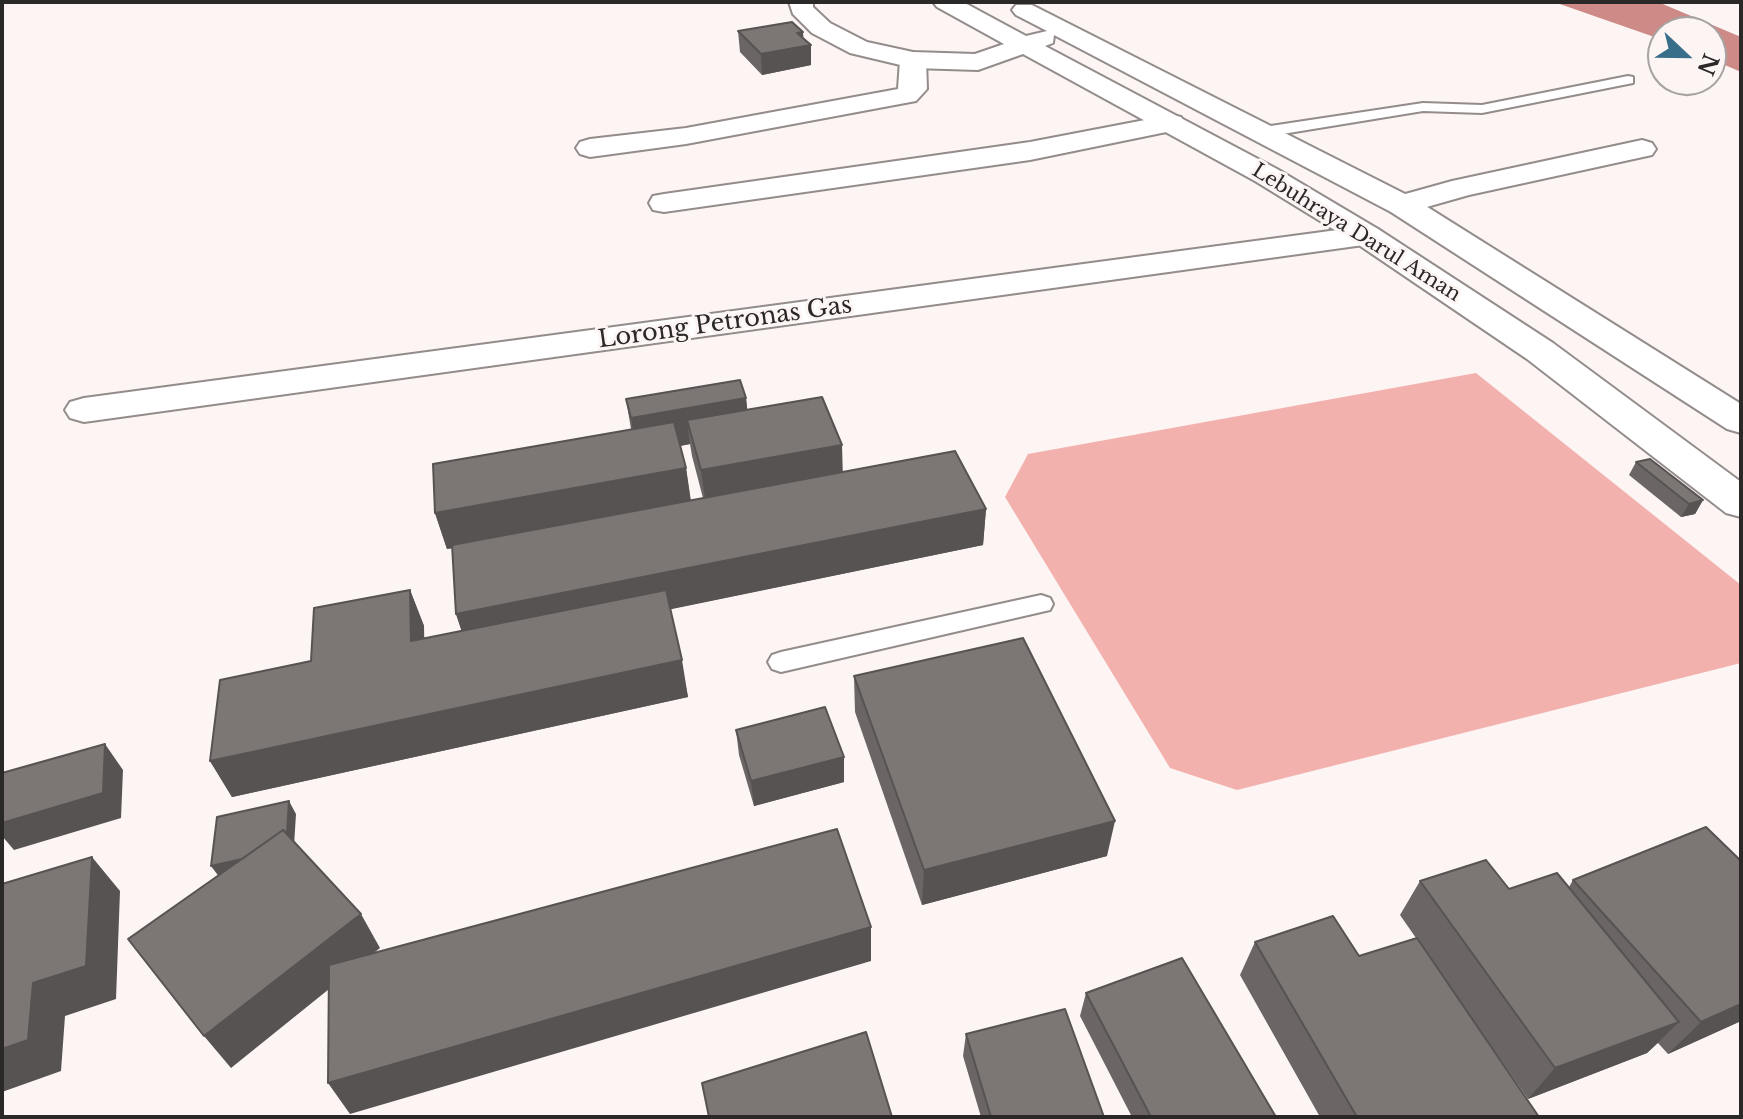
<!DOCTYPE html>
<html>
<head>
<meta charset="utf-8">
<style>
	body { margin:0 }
	#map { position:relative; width:1743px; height:1119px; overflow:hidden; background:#fcf5f4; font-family:"Libre Baskerville",serif }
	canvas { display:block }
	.frame { position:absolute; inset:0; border:4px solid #2b2828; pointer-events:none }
	.north { position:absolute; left:1647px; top:16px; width:80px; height:80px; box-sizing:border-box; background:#fcf5f4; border:2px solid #a8a3a2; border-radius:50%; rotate:112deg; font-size:22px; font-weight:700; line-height:32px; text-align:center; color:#2b2828 }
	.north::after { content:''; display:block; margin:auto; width:28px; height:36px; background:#386e89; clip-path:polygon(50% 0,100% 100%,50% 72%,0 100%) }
</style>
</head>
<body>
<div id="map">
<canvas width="1743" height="1119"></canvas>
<div class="frame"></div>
<div class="north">N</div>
</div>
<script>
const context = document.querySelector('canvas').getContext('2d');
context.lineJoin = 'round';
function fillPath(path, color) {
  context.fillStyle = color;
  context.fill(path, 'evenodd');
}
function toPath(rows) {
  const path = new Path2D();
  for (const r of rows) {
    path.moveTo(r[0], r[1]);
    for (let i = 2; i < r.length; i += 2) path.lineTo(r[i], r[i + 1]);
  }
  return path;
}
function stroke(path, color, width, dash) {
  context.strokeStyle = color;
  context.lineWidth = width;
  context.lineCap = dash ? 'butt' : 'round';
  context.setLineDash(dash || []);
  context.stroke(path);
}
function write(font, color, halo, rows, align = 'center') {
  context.font = font + ' "Libre Baskerville",serif';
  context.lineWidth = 6;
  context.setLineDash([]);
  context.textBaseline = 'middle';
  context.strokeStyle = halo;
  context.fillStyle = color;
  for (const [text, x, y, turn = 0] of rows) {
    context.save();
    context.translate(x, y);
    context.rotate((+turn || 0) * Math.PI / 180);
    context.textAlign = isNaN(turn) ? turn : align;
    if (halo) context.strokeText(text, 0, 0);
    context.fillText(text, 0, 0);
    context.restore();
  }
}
fillPath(toPath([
	[1476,373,1741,585,1741,663,1237,790,1170,768,1005,497,1028,454]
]), '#f3b1ae');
fillPath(toPath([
	[1554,2,1658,2,1741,37,1741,72,1711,59,1711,32,1663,32,1663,40]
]), '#cd8a87');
const lane = toPath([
	[1628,76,1633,77,1633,83,1482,113,1423,111,1264,137,1256,132,1264,127,1423,103,1482,105,1628,76],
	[1041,595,1050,598,1053,604,1050,610,781,672,772,669,768,662,772,655,781,652,1041,595]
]);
const street = toPath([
	[913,52,922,55,926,60,927,89,916,101,686,144,590,157,580,154,576,148,580,142,590,139,686,128,898,89,900,60,904,55,913,52],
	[1171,115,1181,117,1185,123,1181,129,1030,160,664,212,653,210,649,203,653,196,664,194,1030,142,1171,115],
	[1642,140,1652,143,1656,149,1652,155,1469,195,1402,214,1391,212,1387,205,1391,198,1452,181,1642,140],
	[1367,226,1378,229,1383,236,1378,243,84,422,70,418,65,410,70,402,84,398,1367,226]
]);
const highway = toPath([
	[789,2,813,2,813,7,830,23,867,42,913,52,975,54,1004,44,937,7,933,2,963,2,1026,36,1047,31,1016,15,1012,10,1016,5,1032,5,1413,198,1741,404,1741,433,1727,429,1391,212,1054,35,1053,43,1045,46,1277,169,1378,229,1553,343,1741,482,1741,517,1726,513,1527,359,1356,243,1255,181,1023,54,978,70,913,68,850,53,812,33,793,14,789,2]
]);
stroke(lane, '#938c8b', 4);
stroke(street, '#938c8b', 4);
stroke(highway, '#938c8b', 4);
fillPath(lane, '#fff');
fillPath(street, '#fff');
fillPath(highway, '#fff');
fillPath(toPath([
	[738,31,803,32,803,38,811,65,762,75,740,52],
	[746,398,747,410,842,472,986,509,983,545,670,609,688,697,232,797,210,761,311,661,410,590,424,626,424,639,462,631,456,614,453,548,447,549,435,513,631,429,626,399],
	[690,444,692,456,703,498,691,501,686,468,680,446],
	[1636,462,1703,500,1695,514,1681,517,1629,475],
	[854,676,1107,856,922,905,855,712],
	[736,730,844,782,754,806,739,755],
	[1741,861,1741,1021,1668,1054,1658,1043,1647,1053,1528,1099,1487,1040,1539,1117,1320,1117,1240,975,1255,942,1359,956,1416,938,1400,915,1420,881,1509,889,1569,887,1573,880],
	[1086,993,1276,1117,1132,1117,1080,1016],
	[966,1034,1104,1117,981,1117,963,1056]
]), '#6b6565');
fillPath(toPath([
	[803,32,804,46,811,45,811,65,762,75,761,54,797,33],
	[746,398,750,434,687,420,690,444,637,454,631,418],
	[842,445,843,480,706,506,701,470],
	[686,468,691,504,447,549,435,513],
	[1703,500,1695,514,1681,517,1689,504],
	[986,509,983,545,468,651,456,614],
	[410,590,424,626,425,678,411,641],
	[682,660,688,697,232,797,210,761],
	[105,744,123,770,121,818,14,850,2,836,2,823],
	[844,757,844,782,754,806,751,781],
	[289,801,296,814,293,862,220,878,211,866],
	[1115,821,1107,856,922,905,924,870],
	[92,857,120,891,116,999,65,1016,61,1071,2,1092,2,1049],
	[361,914,380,948,231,1068,204,1036],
	[871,927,871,961,350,1114,328,1083],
	[1741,1004,1741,1021,1668,1054,1701,1022],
	[1679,1022,1647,1053,1528,1099,1555,1068]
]), '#575352');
const building = toPath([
	[792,22,803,32,797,33,811,45,761,54,738,31,792,22],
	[740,380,746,398,631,418,626,399,740,380],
	[822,397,842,445,701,470,687,420,822,397],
	[674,422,686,468,435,513,433,464,674,422],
	[955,451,986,509,456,614,452,545,955,451],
	[1650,459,1703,500,1689,504,1636,462,1650,459],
	[410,590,411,641,666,590,682,660,210,761,220,680,311,661,314,608,410,590],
	[1023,638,1115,821,924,870,854,676,1023,638],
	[825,707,844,757,751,781,736,730,825,707],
	[105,744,103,793,2,823,2,773,105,744],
	[289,801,287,834,283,830,242,859,211,866,217,817,289,801],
	[1706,827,1741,861,1741,1004,1701,1022,1573,880,1706,827],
	[837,829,871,927,328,1083,329,965,837,829],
	[283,830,361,914,204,1036,128,939,283,830],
	[92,857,86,966,33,983,28,1040,2,1049,2,884,92,857],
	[1486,860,1509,889,1557,873,1679,1022,1555,1068,1420,881,1486,860],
	[1333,916,1359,956,1417,938,1539,1117,1357,1117,1255,942,1333,916],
	[1182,958,1276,1117,1151,1117,1086,993,1182,958],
	[1065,1009,1104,1117,991,1117,966,1034,1065,1009],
	[866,1032,892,1117,709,1117,702,1083,866,1032]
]);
fillPath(building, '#7c7675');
stroke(building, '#575352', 2);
write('20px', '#2b2828', '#fcf5f4', [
	["Lebuhraya Darul Aman",1356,233,32]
]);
write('24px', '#2b2828', '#fcf5f4', [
	["Lorong Petronas Gas",725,323,-8]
]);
</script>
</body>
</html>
